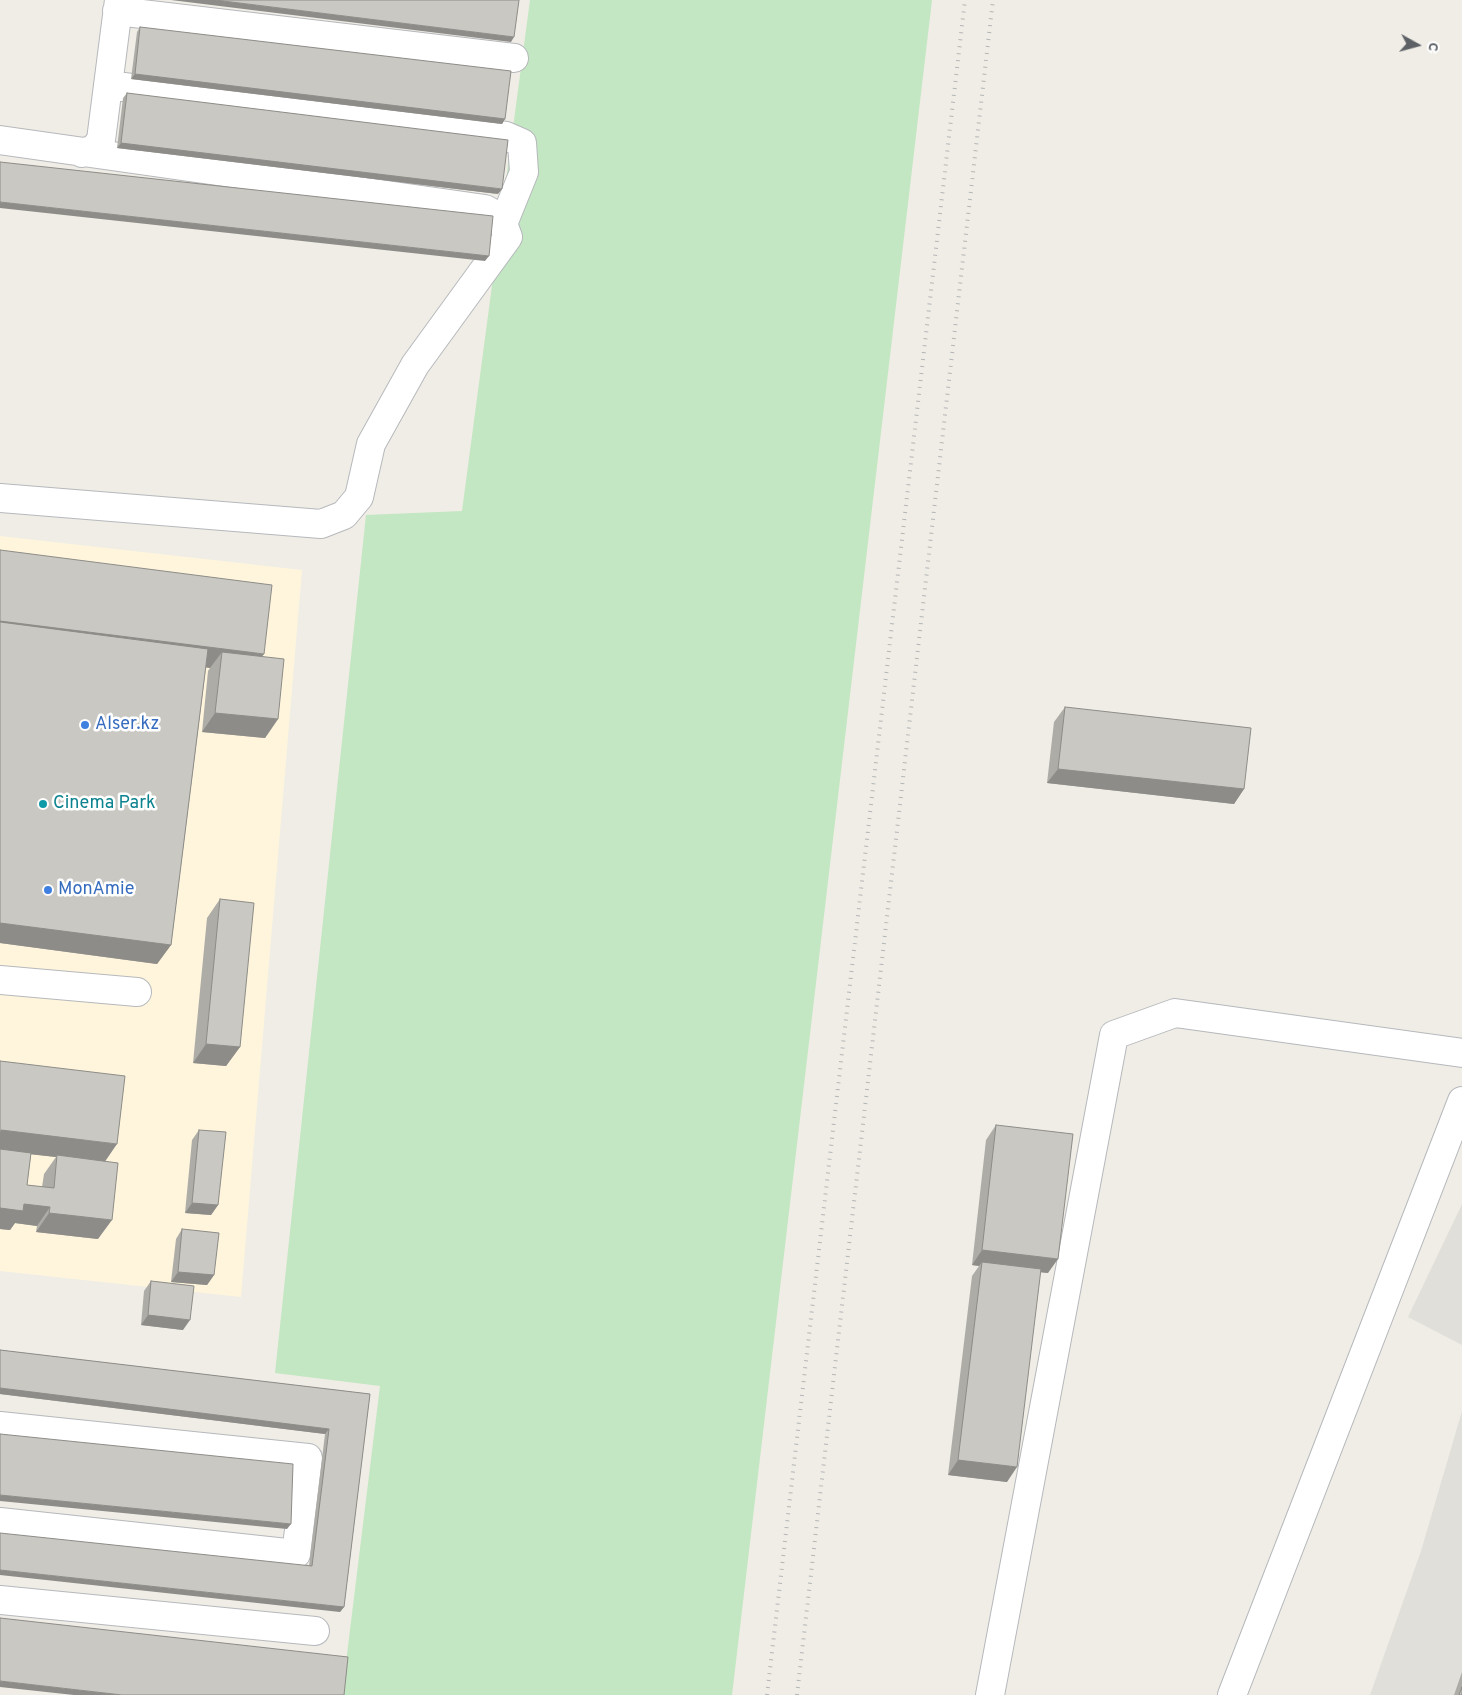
<!DOCTYPE html>
<html>
<head>
<meta charset="utf-8">
<style>
	body { margin:0 }
	#map { position:relative; width:1462px; height:1695px; overflow:hidden; background:#efede5; font-family:Overpass,sans-serif }
	canvas { display:block }
	.north { position:absolute; left:1392px; top:20px; width:50px; height:50px; -webkit-text-stroke:4px #fff; paint-order:stroke; rotate:97deg; font-size:14px; font-weight:700; line-height:20px; text-align:center; color:#5d6166 }
	.north::after { content:''; display:block; margin:auto; width:18px; height:22px; background:#5d6166; clip-path:polygon(50% 0,100% 100%,50% 72%,0 100%) }
</style>
</head>
<body>
<div id="map">
<canvas width="1462" height="1695"></canvas>
<div class="north">С</div>
</div>
<script>
const context = document.querySelector('canvas').getContext('2d');
context.lineJoin = 'round';
function fillPath(path, color) {
  context.fillStyle = color;
  context.fill(path, 'evenodd');
}
function toPath(rows) {
  const path = new Path2D();
  for (const r of rows) {
    path.moveTo(r[0], r[1]);
    for (let i = 2; i < r.length; i += 2) path.lineTo(r[i], r[i + 1]);
  }
  return path;
}
function stroke(path, color, width, dash) {
  context.strokeStyle = color;
  context.lineWidth = width;
  context.lineCap = dash ? 'butt' : 'round';
  context.setLineDash(dash || []);
  context.stroke(path);
}
function write(font, color, halo, rows, align = 'center') {
  context.font = font + ' Overpass,sans-serif';
  context.lineWidth = 5;
  context.setLineDash([]);
  context.textBaseline = 'middle';
  context.strokeStyle = halo;
  context.fillStyle = color;
  for (const [text, x, y, turn = 0] of rows) {
    context.save();
    context.translate(x, y);
    context.rotate((+turn || 0) * Math.PI / 180);
    context.textAlign = isNaN(turn) ? turn : align;
    if (halo) context.strokeText(text, 0, 0);
    context.fillText(text, 0, 0);
    context.restore();
  }
}
fillPath(toPath([
	[0,536,302,570,241,1297,0,1271]
]), '#fef5dc');
fillPath(toPath([
	[1462,1204,1462,1345,1408,1317],
	[1462,1411,1462,1695,1370,1695,1421,1551]
]), '#e1dfda');
fillPath(toPath([
	[530,0,932,0,732,1695,342,1695,380,1386,275,1373,366,515,462,511]
]), '#c3e7c2');
const minor = toPath([
	[117,11,514,58],
	[108,85,506,136,522,143,524,172,503,224],
	[0,140,485,209,501,218,508,237,415,365,371,444,359,497,344,515,321,524,0,498],
	[82,153,94,149,101,140,119,0],
	[0,980,137,992],
	[0,1426,308,1458,296,1554,0,1522],
	[0,1600,315,1631],
	[990,1695,1114,1035,1175,1013,1462,1053],
	[1232,1695,1462,1101]
]);
stroke(minor, '#b6b8bc', 30);
stroke(minor, '#fff', 28);
stroke(toPath([
	[767,1695,965,0],
	[797,1695,993,0]
]), '#b4b5b6', 4, [1, 6]);
fillPath(toPath([
	[140,27,505,119,502,124,131,79,137,32],
	[127,93,498,194,117,148,123,98],
	[0,550,262,656,278,719,265,738,202,732,208,671,210,668,206,667,171,945,157,964,0,943],
	[1065,707,1244,789,1234,804,1047,783,1054,722],
	[220,899,240,1047,226,1066,193,1063,207,918],
	[0,1061,105,1161,98,1239,36,1232,37,1226,15,1223,10,1230,0,1229],
	[31,1154,56,1157,44,1174,42,1187,27,1185],
	[996,1125,1048,1273,1040,1272,1007,1482,948,1475,972,1276,979,1266,972,1265,986,1140],
	[199,1130,218,1205,211,1215,185,1213,192,1140],
	[182,1229,214,1275,207,1285,171,1282,176,1239],
	[151,1281,183,1330,141,1325,144,1291],
	[0,1350,370,1394,344,1607,340,1612,309,1566,325,1434,0,1394],
	[1462,1672,1462,1695,1454,1695]
]), '#aeaca7');
fillPath(toPath([
	[171,0,215,0,514,37,511,42],
	[135,74,505,119,502,124,131,79],
	[121,143,502,189,498,194,117,148],
	[0,202,489,256,485,261,0,208],
	[0,621,264,654,250,673,222,652,210,668,0,641],
	[215,713,278,719,265,738,202,732],
	[1058,769,1244,789,1234,804,1047,783],
	[0,923,171,945,157,964,0,943],
	[206,1044,240,1047,226,1066,193,1063],
	[1,1130,117,1144,104,1163,57,1155,56,1157,0,1151,0,1131],
	[192,1203,218,1205,211,1215,185,1213],
	[24,1204,50,1207,37,1226,15,1223,10,1230,0,1229,0,1208],
	[49,1213,112,1220,98,1239,36,1232],
	[982,1250,1058,1259,1048,1273,981,1266,982,1262,979,1266,972,1265],
	[178,1272,214,1275,207,1285,171,1282],
	[148,1315,190,1320,183,1330,141,1325],
	[0,1388,329,1429,325,1434,0,1394],
	[958,1460,1017,1467,1007,1482,948,1475],
	[0,1495,291,1524,287,1529,0,1501],
	[0,1570,344,1607,340,1612,0,1575],
	[0,1681,122,1695,74,1695,0,1687]
]), '#8d8c88');
const building = toPath([
	[215,0,519,0,514,37,215,0],
	[140,27,511,71,505,119,135,74,140,27],
	[127,93,508,140,502,189,121,143,127,93],
	[0,162,493,216,489,256,0,202,0,162],
	[0,550,272,585,264,654,0,621,0,550],
	[0,622,208,649,171,945,0,923,0,622],
	[222,652,284,659,278,719,215,713,222,652],
	[1065,707,1251,728,1244,789,1058,769,1065,707],
	[220,899,254,903,240,1047,206,1044,220,899],
	[0,1061,125,1076,117,1144,1,1130,0,1137,0,1061],
	[996,1125,1073,1134,1058,1259,982,1250,996,1125],
	[199,1130,226,1132,218,1205,192,1203,199,1130],
	[0,1149,31,1153,27,1185,54,1188,57,1155,118,1163,112,1220,49,1213,50,1207,24,1204,23,1211,0,1208,0,1149],
	[182,1229,219,1233,214,1275,178,1272,182,1229],
	[982,1262,1041,1269,1017,1467,958,1460,982,1262],
	[151,1281,194,1286,190,1320,148,1315,151,1281],
	[0,1350,370,1394,344,1607,0,1570,0,1533,312,1566,329,1429,0,1388,0,1350],
	[0,1434,293,1464,291,1524,0,1495,0,1434],
	[0,1618,348,1657,344,1695,122,1695,0,1681,0,1618],
	[1462,1687,1462,1695,1459,1695,1462,1687]
]);
fillPath(building, '#cac8c2');
stroke(building, '#8d8c88', 1);
for (const [x, y, r, color] of [
	[85,725,5,"#3f7fe0"],
	[43,804,5,"#0f9aa8"],
	[48,890,5,"#3f7fe0"]
]) {
  const dot = new Path2D();
  dot.arc(x, y, r, 0, 2 * Math.PI);
  context.fillStyle = color;
  context.fill(dot);
  stroke(dot, '#fff', 2);
}
write('18px', '#366cbe', '#fff', [
	["Alser.kz",95,725],
	["MonAmie",58,890]
], 'left');
write('18px', '#0d838f', '#fff', [
	["Cinema Park",53,804]
], 'left');
</script>
</body>
</html>
